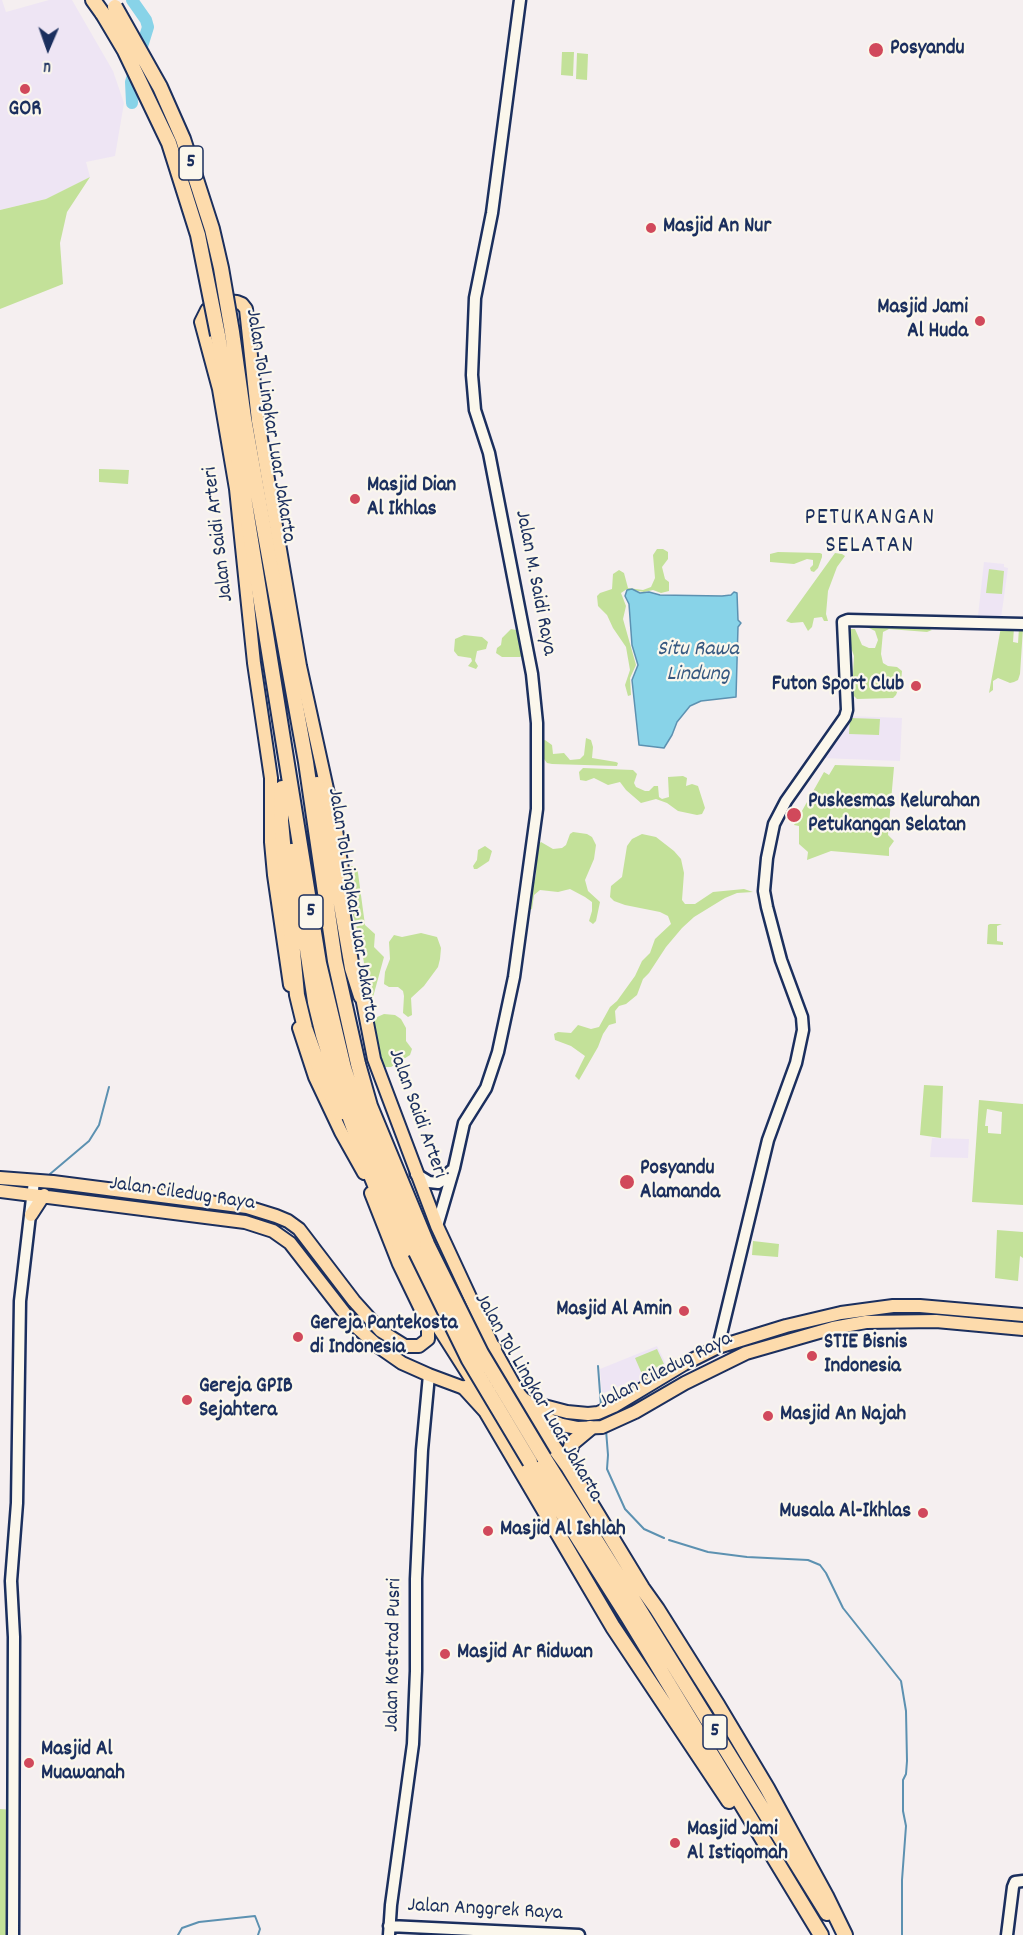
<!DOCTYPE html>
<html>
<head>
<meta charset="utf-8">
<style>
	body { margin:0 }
	#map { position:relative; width:1023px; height:1935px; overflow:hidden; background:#f5eff0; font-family:Dekko,sans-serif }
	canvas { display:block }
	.north { position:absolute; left:18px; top:18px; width:60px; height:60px; -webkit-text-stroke:4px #fbf7ec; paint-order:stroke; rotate:182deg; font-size:16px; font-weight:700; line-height:24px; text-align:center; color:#1b2f5e }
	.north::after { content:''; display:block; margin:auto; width:21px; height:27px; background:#1b2f5e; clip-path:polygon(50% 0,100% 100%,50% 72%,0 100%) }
</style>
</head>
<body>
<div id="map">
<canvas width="1023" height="1935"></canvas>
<div class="north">U</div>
</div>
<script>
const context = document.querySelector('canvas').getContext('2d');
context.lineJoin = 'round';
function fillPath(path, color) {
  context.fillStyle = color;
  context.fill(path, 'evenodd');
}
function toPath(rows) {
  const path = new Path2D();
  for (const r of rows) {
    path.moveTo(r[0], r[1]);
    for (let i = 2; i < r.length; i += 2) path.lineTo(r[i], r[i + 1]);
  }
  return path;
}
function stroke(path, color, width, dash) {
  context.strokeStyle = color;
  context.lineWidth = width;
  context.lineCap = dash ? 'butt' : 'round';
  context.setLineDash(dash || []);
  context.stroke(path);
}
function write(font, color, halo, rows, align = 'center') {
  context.font = font + ' Dekko,sans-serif';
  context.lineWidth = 4.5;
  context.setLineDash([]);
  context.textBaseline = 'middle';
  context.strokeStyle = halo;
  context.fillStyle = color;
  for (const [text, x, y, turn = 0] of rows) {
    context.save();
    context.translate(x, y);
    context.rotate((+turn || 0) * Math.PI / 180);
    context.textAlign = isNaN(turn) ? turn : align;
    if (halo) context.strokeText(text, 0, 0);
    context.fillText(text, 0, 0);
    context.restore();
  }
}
fillPath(toPath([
	[0,0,2,0,6,12,49,0,72,0,113,71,124,103,115,156,86,162,90,177,46,199,0,210],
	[984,562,1004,564,1004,567,1008,568,1001,618,978,616],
	[848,716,902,718,900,761,821,758],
	[932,1138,969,1139,968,1158,930,1157],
	[657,1346,670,1372,632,1394,626,1383,602,1394,600,1369]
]), '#eee5f4');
fillPath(toPath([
	[562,52,574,52,573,76,561,75],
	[577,53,588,54,587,80,576,79],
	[90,177,67,212,60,243,63,284,0,309,0,210,46,199],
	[99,469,129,470,128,484,99,482],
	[657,549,663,549,668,552,668,559,662,567,665,579,669,582,669,591,661,593,653,590,644,592,627,589,621,593,626,606,623,619,636,665,630,678,631,695,628,696,625,685,630,670,626,647,613,628,607,615,598,606,597,596,600,593,612,589,613,574,619,570,624,573,628,588,643,590,651,587,655,578,653,555],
	[778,552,820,553,822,554,822,557,818,568,814,572,811,571,810,568,813,565,813,560,807,559,794,564,770,562,770,554],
	[835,553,842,554,845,556,837,567,828,591,826,614,828,621,824,621,822,617,814,618,812,627,808,631,803,622,791,623,786,621],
	[989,569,1004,571,1002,594,986,593],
	[871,624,892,628,924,627,932,630,927,632,889,629,883,632,881,654,883,663,888,666,897,667,902,671,901,682,896,695,893,698,857,699,852,694,854,656,848,639,849,631,851,629,855,629,862,645,869,648,875,648,878,640,875,631,865,626],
	[1001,627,1014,628,1013,642,1018,643,1019,628,1023,628,1020,674,1018,680,1014,682,1010,683,998,678,993,681,993,690,989,693],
	[511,629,516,630,523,642,523,655,520,657,502,657,496,653,497,648,501,645,502,638],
	[464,635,482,637,488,642,486,649,477,651,475,661,478,666,476,669,468,666,472,661,471,658,458,656,454,651,455,639],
	[850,718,880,719,879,735,849,734],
	[586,738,591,740,593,747,592,758,616,762,618,763,617,766,552,764,547,763,541,755,542,741,545,740,552,745,553,754,564,753,570,760,580,759,584,755],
	[835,765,894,767,888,835,894,841,889,848,889,856,831,851,807,860,808,852,799,844,799,826,794,825,824,772,829,775],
	[583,768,633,770,637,774,634,783,636,787,645,791,649,791,654,786,658,786,659,797,662,799,669,797,668,777,683,776,687,778,686,786,692,784,698,786,705,808,702,814,697,815,678,811,667,803,656,799,641,803,626,790,620,782,608,785,594,778,586,781,580,780,579,772],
	[573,832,587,834,592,837,596,845,594,859,585,880,588,891,600,902,596,921,593,924,589,921,592,911,592,902,585,897,570,889,558,892,540,890,534,895,532,909,529,910,527,908,536,875,537,845,541,842,553,849,562,848,566,845,570,834],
	[642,834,656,837,674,851,681,859,684,873,682,900,685,904,695,904,713,892,744,889,753,892,737,893,725,898,694,917,682,928,666,947,649,973,643,979,637,995,626,1004,619,1006,615,1011,616,1023,609,1025,603,1034,598,1047,579,1080,575,1076,585,1056,571,1046,555,1040,554,1034,558,1032,571,1033,578,1025,591,1029,599,1027,610,1007,617,1001,635,976,642,961,650,953,655,939,671,924,668,916,660,912,625,905,614,901,610,897,611,886,622,877,627,846,632,839],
	[485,846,492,851,489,861,477,869,474,869,473,866,477,860,478,850],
	[352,866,357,869,358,873,365,925,375,934,374,947,384,957,373,997,369,993,360,939,353,915,353,897,347,869],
	[990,924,1002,924,997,926,997,941,1003,942,1003,945,987,944,988,925],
	[421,933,437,937,441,948,440,959,438,967,424,986,411,998,412,1015,408,1017,403,1013,404,996,403,991,398,987,389,987,384,984,385,972,390,959,389,942,394,935,402,937],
	[384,1014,395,1015,401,1019,406,1028,406,1041,412,1049,410,1055,391,1067,385,1067,382,1062,374,1036,373,1023,375,1018],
	[924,1085,943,1086,941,1138,920,1135],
	[979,1100,1023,1104,1023,1205,972,1202],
	[987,1109,1002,1112,1001,1134,988,1133,988,1126,985,1126],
	[997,1230,1023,1232,1023,1258,1020,1256,1018,1281,995,1278],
	[753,1241,779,1244,778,1257,752,1255],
	[657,1349,664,1364,642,1374,635,1358],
	[0,1809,14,1810,13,1935,0,1935]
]), '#c3e199');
const water = toPath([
	[632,589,640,593,649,592,660,595,722,596,731,595,734,592,737,593,738,620,741,623,738,627,736,697,701,701,690,706,677,722,672,735,664,748,639,745,632,680,638,665,632,645,629,604,625,596,627,590,632,589]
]);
fillPath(water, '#88d3e8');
stroke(water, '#5c91b1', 1.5);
stroke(toPath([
	[50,1174,89,1141,99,1125,109,1087],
	[598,1366,601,1406],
	[606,1430,608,1455,607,1469,625,1509,644,1529,664,1538],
	[669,1540,708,1552,747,1557,808,1560,820,1565,826,1573,843,1608,901,1681,906,1711,907,1761,906,1774,903,1780,903,1811,906,1826,902,1880,902,1935],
	[178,1935,182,1928,199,1922,255,1916,260,1929,258,1935]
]), '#5c91b1', 2);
stroke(toPath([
	[132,103,131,82,148,27,146,20,132,0]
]), '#88d3e8', 12);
const secondary = toPath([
	[416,1174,429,1182,438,1183,444,1179,451,1171],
	[437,1226,454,1168,464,1123,486,1088,498,1052,514,977,537,809,537,723,532,674,489,453,475,410,472,375,475,298,492,213,520,0],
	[718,1347,768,1140,796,1063,803,1030,802,1017,781,960,767,907,764,891,767,858,774,824,786,801,845,717,847,710,843,622,848,620,1023,624],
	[389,1926,579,1935],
	[13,1935,14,1637,11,1581,17,1503,20,1301,34,1181],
	[389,1935,391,1905,413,1744,416,1671,416,1579,422,1450,429,1375],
	[1007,1935,1013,1887,1015,1882,1023,1881]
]);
const primary = toPath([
	[290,985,274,875,271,842,271,778,254,663,236,489,219,389,201,322,207,310,225,301,237,302,242,304,246,309,258,421,300,666,336,830,347,902],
	[360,987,374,1059,437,1226,496,1353,519,1394,525,1401,567,1412,588,1414,598,1413,614,1406,684,1364,718,1347,786,1326,841,1313,893,1306,920,1306,1023,1315],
	[299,1028,315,1077,341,1132,364,1173],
	[0,1178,53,1182,247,1207,276,1216,288,1221,299,1229,354,1301,381,1331,405,1346,419,1346,428,1339,428,1324,399,1264,371,1193],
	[0,1191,245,1222,273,1231,290,1243,353,1324,379,1347,402,1363,429,1375,472,1391],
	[31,1215,44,1195],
	[528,1411,562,1425,577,1428,602,1427,635,1412,685,1383,746,1353,833,1328,866,1322,936,1321,1023,1329]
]);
const highway = toPath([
	[93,0,103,14],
	[232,332,244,418,306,762,335,961,358,1064,370,1106,427,1244],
	[218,335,319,963,344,1068,358,1110,416,1252],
	[317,784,335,870,352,968,361,996],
	[282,788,281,821,297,995,305,1028,319,1067,339,1113],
	[292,851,315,1002,323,1035,346,1107,366,1163,414,1280,440,1328,482,1394],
	[464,1363,473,1368,484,1366,491,1358,494,1348],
	[465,1388,486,1411,613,1627,729,1801],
	[525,1401,548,1439,569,1468,642,1588,657,1609,718,1706,767,1788,826,1896,845,1935],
	[544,1458,634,1601,827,1913],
	[530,1462,628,1617,821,1935],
	[569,1468,569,1454,572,1443,590,1428]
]);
stroke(secondary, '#1b2f5e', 15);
stroke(primary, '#1b2f5e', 16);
stroke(highway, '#1b2f5e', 18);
stroke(secondary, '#fbf7ec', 10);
stroke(primary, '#fddbac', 12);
stroke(highway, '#fddbac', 14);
const highwayBridge = toPath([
	[115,7,160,87,183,139,212,229,221,268,232,332],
	[103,14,125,51,169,143,198,235,218,335],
	[427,1244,481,1353,544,1458],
	[416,1252,469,1360,530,1462]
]);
stroke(highwayBridge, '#1b2f5e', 18, []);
stroke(highwayBridge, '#fddbac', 14);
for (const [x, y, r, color] of [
	[876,50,8,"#d1495b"],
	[25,89,6,"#d1495b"],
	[651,228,6,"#d1495b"],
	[980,321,6,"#d1495b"],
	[355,499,6,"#d1495b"],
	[916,686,6,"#d1495b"],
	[794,815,8,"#d1495b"],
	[627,1182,8,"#d1495b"],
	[684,1311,6,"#d1495b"],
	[298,1337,6,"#d1495b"],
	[812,1356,6,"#d1495b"],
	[187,1400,6,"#d1495b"],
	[768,1416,6,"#d1495b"],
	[923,1513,6,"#d1495b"],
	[488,1531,6,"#d1495b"],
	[445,1654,6,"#d1495b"],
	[29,1763,6,"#d1495b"],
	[675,1843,6,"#d1495b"]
]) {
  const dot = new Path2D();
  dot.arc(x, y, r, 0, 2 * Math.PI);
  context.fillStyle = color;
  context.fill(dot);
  stroke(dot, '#fbf7ec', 2);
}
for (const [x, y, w] of [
	[191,163,24],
	[311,912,24],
	[715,1732,24]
]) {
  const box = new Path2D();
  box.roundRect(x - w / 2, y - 17, w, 34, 4.5);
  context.fillStyle = '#fbf7ec';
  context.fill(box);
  stroke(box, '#1b2f5e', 1.5);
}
write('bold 20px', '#1b2f5e', null, [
	["5",191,163],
	["5",311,912],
	["5",715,1732]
]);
write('bold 21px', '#1b2f5e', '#fbf7ec', [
	["Posyandu",890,50],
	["GOR",25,111,"center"],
	["Masjid An Nur",663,228],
	["Masjid Jami",968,309,"right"],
	["Al Huda",968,333,"right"],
	["Masjid Dian",367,487],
	["Al Ikhlas",367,511],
	["Futon Sport Club",904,686,"right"],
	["Puskesmas Kelurahan",808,803],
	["Petukangan Selatan",808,827],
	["Posyandu",640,1170],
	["Alamanda",640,1194],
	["Masjid Al Amin",672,1311,"right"],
	["Gereja Pantekosta",310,1325],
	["di Indonesia",310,1349],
	["STIE Bisnis",824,1344],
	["Indonesia",824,1368],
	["Gereja GPIB",199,1388],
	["Sejahtera",199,1412],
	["Masjid An Najah",780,1416],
	["Musala Al-Ikhlas",911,1513,"right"],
	["Masjid Al Ishlah",500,1531],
	["Masjid Ar Ridwan",457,1654],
	["Masjid Al",41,1751],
	["Muawanah",41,1775],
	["Masjid Jami",687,1831],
	["Al Istiqomah",687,1855]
], 'left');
write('21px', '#1b2f5e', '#fbf7ec', [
	["Jalan Tol Lingkar Luar Jakarta",269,426,81],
	["Jalan Saidi Arteri",220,534,-97],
	["Jalan M. Saidi Raya",534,583,79],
	["Jalan Tol Lingkar Luar Jakarta",351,905,81],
	["Jalan Saidi Arteri",416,1114,70],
	["Jalan Ciledug Raya",182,1195,8],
	["Jalan Ciledug Raya",666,1372,-27],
	["Jalan Tol Lingkar Luar Jakarta",537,1398,60],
	["Jalan Kostrad Pusri",395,1655,-89],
	["Jalan Anggrek Raya",485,1911,3]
]);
write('italic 22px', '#365880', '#fbf7ec', [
	["Situ Rawa",698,651],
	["Lindung",698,676]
]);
context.letterSpacing = '1.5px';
write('24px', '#1b2f5e', '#fbf7ec', [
	["PETUKANGAN",870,520],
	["SELATAN",870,548]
]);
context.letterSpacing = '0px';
</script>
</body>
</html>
